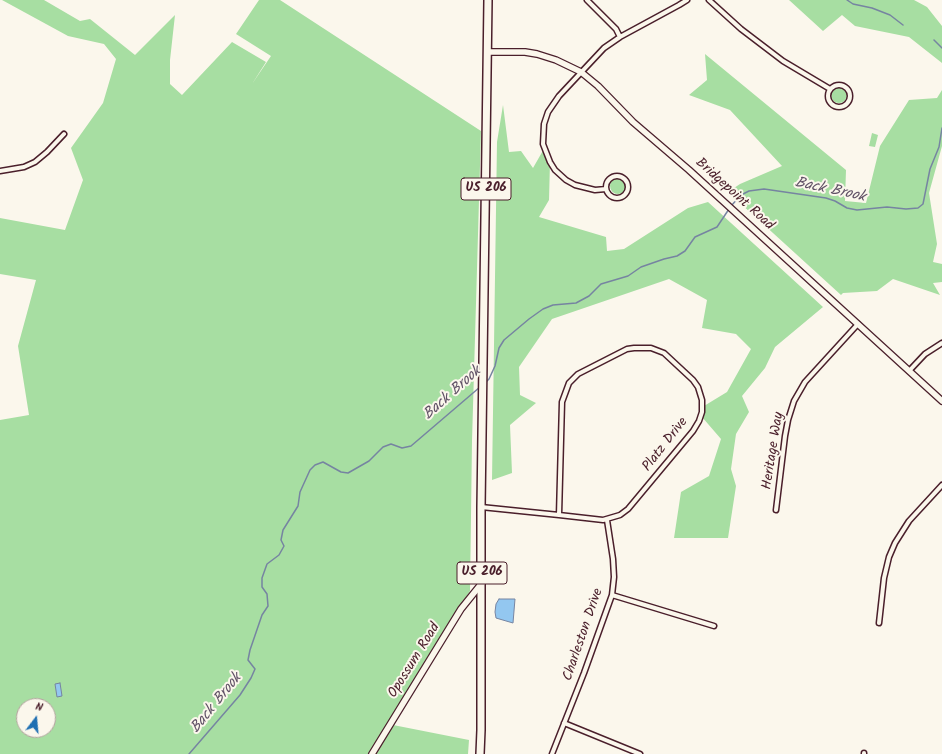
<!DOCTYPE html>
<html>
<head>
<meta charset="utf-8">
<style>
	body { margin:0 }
	#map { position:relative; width:942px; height:754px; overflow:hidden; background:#fbf7ec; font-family:Kalam,sans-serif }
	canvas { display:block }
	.north { position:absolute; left:16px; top:698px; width:40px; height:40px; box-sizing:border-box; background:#fbf7ec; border:1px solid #b4a19f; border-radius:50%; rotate:16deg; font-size:11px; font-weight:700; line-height:16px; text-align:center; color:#4a1f2b }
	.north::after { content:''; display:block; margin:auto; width:14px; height:18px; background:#1f6fb2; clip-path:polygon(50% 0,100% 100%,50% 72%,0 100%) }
</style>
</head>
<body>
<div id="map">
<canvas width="942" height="754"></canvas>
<div class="north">N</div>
</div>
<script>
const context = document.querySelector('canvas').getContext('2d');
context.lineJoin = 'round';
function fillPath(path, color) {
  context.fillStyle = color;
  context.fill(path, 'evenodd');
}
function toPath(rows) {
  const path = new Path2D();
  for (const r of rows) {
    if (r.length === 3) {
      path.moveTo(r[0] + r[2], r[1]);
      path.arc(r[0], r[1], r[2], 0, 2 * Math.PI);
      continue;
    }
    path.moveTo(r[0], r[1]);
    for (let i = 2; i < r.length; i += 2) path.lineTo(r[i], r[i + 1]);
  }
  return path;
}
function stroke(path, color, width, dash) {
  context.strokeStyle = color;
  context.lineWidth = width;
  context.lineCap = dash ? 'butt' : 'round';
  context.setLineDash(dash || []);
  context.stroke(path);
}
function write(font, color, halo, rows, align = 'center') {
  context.font = font + ' Kalam,sans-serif';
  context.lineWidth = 4;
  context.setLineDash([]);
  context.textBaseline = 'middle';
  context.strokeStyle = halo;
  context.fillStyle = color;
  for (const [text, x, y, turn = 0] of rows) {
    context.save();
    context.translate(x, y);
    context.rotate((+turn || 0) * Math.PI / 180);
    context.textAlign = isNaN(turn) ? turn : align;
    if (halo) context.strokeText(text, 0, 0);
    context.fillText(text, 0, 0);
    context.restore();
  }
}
fillPath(toPath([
	[2,0,44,0,80,21,90,19,135,55,175,15,170,60,170,84,182,95,232,42,266,62,252,84,271,56,236,34,259,0,280,0,481,131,472,441,470,591,388,724,469,740,468,754,0,754,0,420,29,415,18,346,36,280,0,274,0,218,65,230,83,180,71,148,103,103,116,59,104,44,68,36],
	[24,706,48,706,48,730,24,730],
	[789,0,914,0,927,7,942,26,942,63,909,37,855,26,842,15,823,31],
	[705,54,846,170,845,201,866,203,880,146,909,100,937,98,942,90,942,146,929,193,937,244,933,262,942,264,942,282,933,283,940,295,893,279,877,291,843,293,841,295,728,192,740,184,782,166,730,110,689,95,707,80],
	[839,95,8],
	[503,105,509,152,521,151,533,168,545,147,550,162,549,200,539,217,606,237,607,251,624,249,688,208,708,202,823,307,775,347,765,368,742,396,749,412,736,434,731,469,736,486,728,538,674,538,681,492,709,476,721,439,702,417,704,406,727,392,751,349,736,334,702,328,707,300,669,279,552,319,519,367,520,395,536,403,510,425,512,473,492,480,497,142],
	[872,133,878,135,875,147,869,146],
	[618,186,8]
]), '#a7dea2');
const water = toPath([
	[499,599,515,599,513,623,496,618,495,612,496,604,499,599],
	[60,683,62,696,57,697,55,684,60,683]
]);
fillPath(water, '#93c7f0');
stroke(water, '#7684a1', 1);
stroke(toPath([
	[847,0,853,4,872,8,890,15,903,25],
	[934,40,942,48],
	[731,206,741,195,749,191,764,189,826,198,835,201,847,208,857,210,887,207,906,209,918,208,923,204,930,169,939,147,942,128],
	[486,382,489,379,495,366,499,348,504,340,529,319,543,309,553,305,576,303,589,296,601,284,628,276,641,267,664,259,677,256,685,251,695,237,717,227,729,209],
	[189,754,240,695,251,678,255,669,248,660,250,650,262,615,268,606,267,594,262,587,262,578,267,564,279,555,284,546,281,540,283,530,298,506,300,492,310,470,315,465,323,462,341,472,348,473,369,461,383,447,391,444,402,448,411,446,480,387]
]), '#7684a1', 1.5);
const street = toPath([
	[587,0,616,29,620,37],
	[709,0,741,29,783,61,830,89],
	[839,96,11],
	[0,171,24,167,35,162,47,152,64,134],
	[617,187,11],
	[606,189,595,190,575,185,566,180,555,170,550,162,543,144,544,124,548,112,559,96,604,48,620,37,679,5,687,0],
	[909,371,925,354,942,343],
	[481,507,559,515,603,520,620,515,628,509,693,431,699,421,702,412,702,400,698,387,693,380,664,353,651,348,634,348,627,349,578,374,569,383,562,402,559,515],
	[776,510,785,436,788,420,794,401,805,382,858,324],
	[612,595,714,626],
	[879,623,884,578,889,557,895,543,909,521,942,485],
	[564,723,640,754],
	[552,754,584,673,612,595,614,577,613,559,607,520],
	[864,754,864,753]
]);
const secondary = toPath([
	[487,52,525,52,537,54,556,60,581,72,598,86,633,122,689,170,942,401],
	[372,754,461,609,482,583]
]);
const highway = toPath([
	[480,754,481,730,481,507,488,0]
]);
stroke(street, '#4a1f2b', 7);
stroke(secondary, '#4a1f2b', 8);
stroke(highway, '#4a1f2b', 10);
stroke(street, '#fbf7ec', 4);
stroke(secondary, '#fbf7ec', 5.5);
stroke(highway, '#fbf7ec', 7);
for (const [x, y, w] of [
	[486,189,50],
	[482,573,50]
]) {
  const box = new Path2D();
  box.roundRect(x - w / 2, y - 11, w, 22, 3);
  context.fillStyle = '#fbf7ec';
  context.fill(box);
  stroke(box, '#4a1f2b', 1);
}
write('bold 13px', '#4a1f2b', null, [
	["US 206",486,189],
	["US 206",482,573]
]);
write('14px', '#4a1f2b', '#fbf7ec', [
	["Bridgepoint Road",734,195,42],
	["Platz Drive",666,445,-52],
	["Heritage Way",774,451,-81],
	["Charleston Drive",584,635,-71],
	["Opossum Road",415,661,-58]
]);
write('italic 15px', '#605166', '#fbf7ec', [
	["Back Brook",830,191,12],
	["Back Brook",453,394,-42],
	["Back Brook",217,704,-51]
]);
</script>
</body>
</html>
